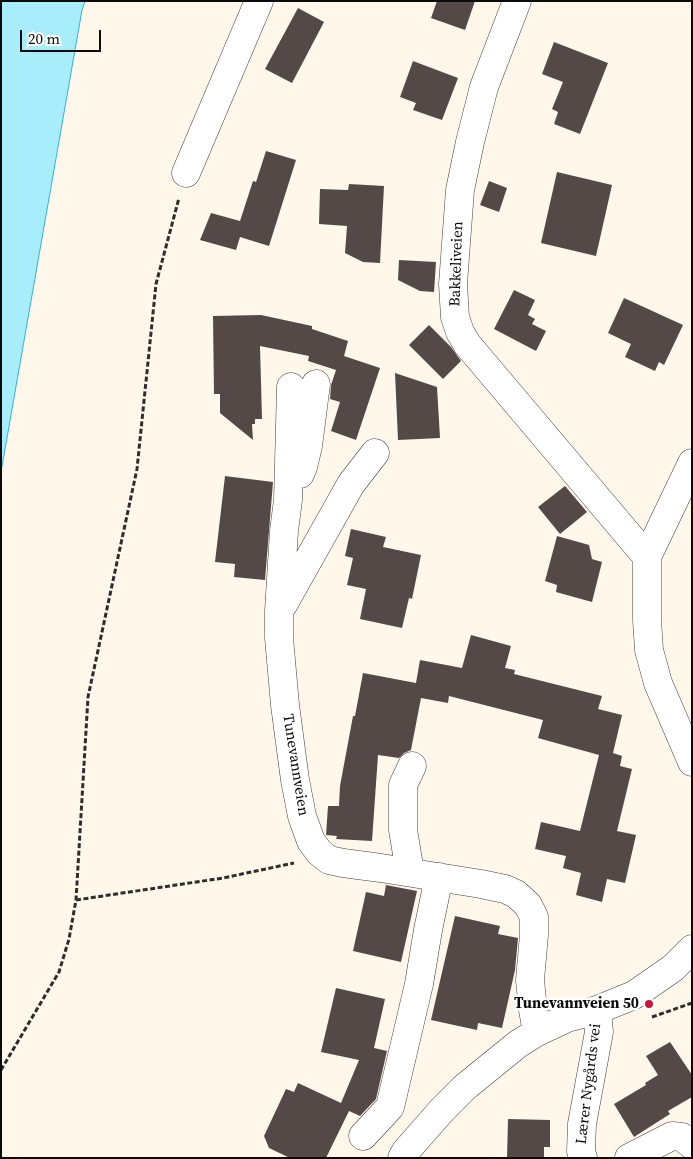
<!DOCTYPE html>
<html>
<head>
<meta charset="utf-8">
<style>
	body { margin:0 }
	#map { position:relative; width:693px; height:1159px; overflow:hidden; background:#fff7ea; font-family:"Source Serif 4",serif }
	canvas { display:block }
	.frame { position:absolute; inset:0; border:2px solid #0b0b0b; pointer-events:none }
	.scale { position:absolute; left:20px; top:30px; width:81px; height:22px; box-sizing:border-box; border:2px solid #0b0b0b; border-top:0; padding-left:6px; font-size:15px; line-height:18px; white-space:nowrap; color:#0b0b0b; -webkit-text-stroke:4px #fff; paint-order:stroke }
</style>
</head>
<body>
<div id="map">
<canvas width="693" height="1159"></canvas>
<div class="frame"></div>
<div class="scale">20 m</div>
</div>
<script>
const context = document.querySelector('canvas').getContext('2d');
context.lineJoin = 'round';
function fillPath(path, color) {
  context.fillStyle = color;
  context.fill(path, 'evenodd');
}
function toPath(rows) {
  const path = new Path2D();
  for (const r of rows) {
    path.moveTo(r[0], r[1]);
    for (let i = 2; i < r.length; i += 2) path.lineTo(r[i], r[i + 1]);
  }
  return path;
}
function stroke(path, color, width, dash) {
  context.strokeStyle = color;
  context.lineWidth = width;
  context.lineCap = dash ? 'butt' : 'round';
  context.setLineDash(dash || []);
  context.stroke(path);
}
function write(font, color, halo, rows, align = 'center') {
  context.font = font + ' "Source Serif 4",serif';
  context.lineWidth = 5;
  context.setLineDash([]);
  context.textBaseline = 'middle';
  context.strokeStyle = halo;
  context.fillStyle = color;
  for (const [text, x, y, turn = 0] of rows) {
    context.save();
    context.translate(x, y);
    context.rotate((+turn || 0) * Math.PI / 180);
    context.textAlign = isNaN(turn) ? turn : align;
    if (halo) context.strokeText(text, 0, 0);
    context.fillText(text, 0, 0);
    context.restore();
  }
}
const water = toPath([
	[1,1,85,1,82,10,1,472,1,1]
]);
fillPath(water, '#a8edfc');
stroke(water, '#28b6db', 1);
fillPath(toPath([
	[437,1,475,1,465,30,431,18],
	[298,8,324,22,292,83,265,69],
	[554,42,608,63,580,134,554,124,558,112,552,109,563,82,542,74],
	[413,61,458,78,442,120,413,110,416,103,400,97],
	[266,151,296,160,269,246,240,237,236,250,200,240,211,213,240,221,253,181,256,182],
	[557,172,612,185,596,256,541,243],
	[489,181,507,188,499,212,480,205],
	[349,184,384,186,380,263,363,262,345,253,347,226,319,224,320,189,348,190],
	[399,260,436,262,434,292,420,291,398,280],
	[514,290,535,300,528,315,535,319,532,324,546,331,536,351,494,329],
	[624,298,683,325,664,365,659,362,655,371,625,357,631,344,608,333],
	[261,315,312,326,312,329,348,341,344,356,380,368,356,440,331,431,340,402,330,399,331,385,336,370,308,361,309,356,260,346,262,419,255,419,255,424,252,424,253,440,220,413,220,394,214,394,213,316],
	[429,325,451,347,461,361,443,379,409,345],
	[395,373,437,387,440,438,398,440],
	[225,476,273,482,265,580,234,577,235,564,215,562],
	[565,486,587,512,560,534,538,507],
	[351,529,386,537,383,547,421,555,412,599,409,598,402,628,360,619,366,589,347,585,353,558,345,556],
	[557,536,589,545,592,559,602,562,592,602,556,592,557,585,545,581],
	[471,635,511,646,505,668,515,670,514,674,602,696,598,709,622,715,613,753,622,756,620,766,632,769,617,831,636,835,625,883,607,879,602,902,576,895,581,873,563,868,566,856,535,849,541,822,580,831,599,755,538,738,543,720,449,696,448,703,421,698,411,750,404,753,399,758,378,755,372,841,336,839,337,836,326,835,328,806,339,806,340,786,353,716,355,716,363,673,416,683,420,660,462,668],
	[386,885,417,891,401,962,353,951,366,892,384,896],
	[455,916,500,926,498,934,518,938,515,970,502,1028,478,1023,477,1030,431,1020],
	[336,988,385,999,374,1048,387,1051,376,1099,360,1116,349,1111,326,1158,290,1158,269,1148,264,1136,286,1089,294,1092,298,1083,341,1103,359,1060,321,1052],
	[670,1042,692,1075,692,1097,668,1111,670,1114,634,1137,614,1104,646,1085,645,1083,658,1075,646,1056],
	[508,1119,550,1120,550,1147,544,1147,544,1158,507,1158]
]), '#554947');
const minor = toPath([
	[517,1,484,87,470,142,460,190,453,284,455,317,460,332,467,344,647,557],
	[186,173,259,1],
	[291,387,288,500,284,531,279,611,279,638,285,705,295,780,302,816,311,841,319,852,329,860,343,863,381,868,481,884,505,889,516,894,528,905,534,917,534,935,530,980,533,1010,537,1032],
	[692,463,647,557,647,620,649,650,658,683,692,762],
	[300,474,303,467,308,446,316,384],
	[283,605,351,484,375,453],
	[410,872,403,830,403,785,412,766],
	[363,1136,390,1107,419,984,428,930,439,877],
	[402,1158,406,1151,442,1110,465,1087,518,1044,537,1032,567,1018,597,1010,634,995,673,968,692,949],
	[583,1158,581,1151,582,1124,599,1032,597,1010],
	[629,1158,672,1136,682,1137,692,1145]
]);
stroke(minor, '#3e3e3e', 29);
stroke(toPath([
	[76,900,223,878,294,863],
	[652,1017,692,1003],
	[1,1070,59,972,69,939,76,900,88,697,137,469,156,284,179,198]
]), '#2d2d2d', 3, [5, 2.5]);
stroke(minor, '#fff', 28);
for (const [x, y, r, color] of [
	[649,1004,5,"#c81641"]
]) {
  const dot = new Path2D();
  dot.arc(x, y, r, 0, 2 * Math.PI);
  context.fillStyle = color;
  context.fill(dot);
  stroke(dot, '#fff', 2);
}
write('15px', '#0b0b0b', '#fff', [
	["Bakkeliveien",457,264,-88],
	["Tunevannveien",295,765,81],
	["Lærer Nygårds vei",589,1084,-83]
]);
write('bold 15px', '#0b0b0b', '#fff', [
	["Tunevannveien 50",639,1004]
], 'right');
</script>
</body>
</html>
